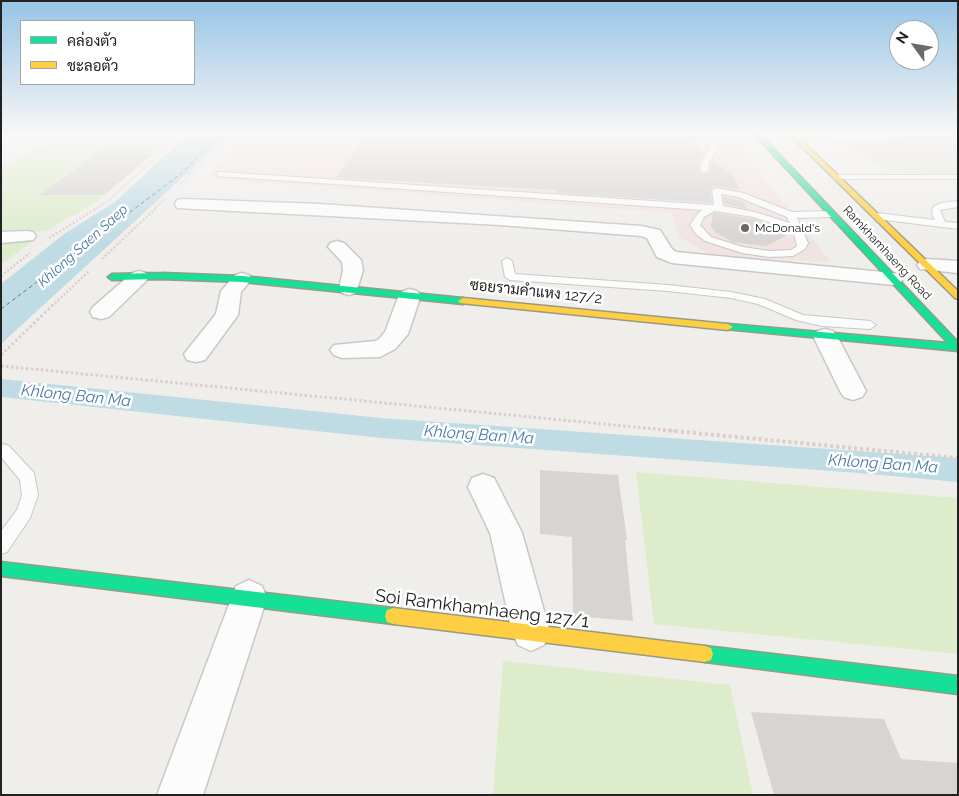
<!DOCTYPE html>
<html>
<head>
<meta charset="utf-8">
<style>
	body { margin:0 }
	#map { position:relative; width:959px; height:796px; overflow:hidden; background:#f0eeeb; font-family:Raleway,Sarabun,sans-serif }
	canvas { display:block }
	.frame { position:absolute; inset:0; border:2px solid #222; pointer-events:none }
	.legend { position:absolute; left:20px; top:20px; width:175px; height:65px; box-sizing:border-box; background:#fff; border:1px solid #a7a7a7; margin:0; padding:6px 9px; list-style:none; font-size:15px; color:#222 }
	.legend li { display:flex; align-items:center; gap:10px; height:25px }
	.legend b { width:25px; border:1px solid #a7a7a7 }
	.north { position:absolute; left:889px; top:20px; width:50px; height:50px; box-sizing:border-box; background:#fff; border:1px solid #a7a7a7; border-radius:50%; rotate:302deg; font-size:14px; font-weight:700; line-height:20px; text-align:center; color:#222 }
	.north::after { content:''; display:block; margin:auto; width:18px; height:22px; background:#6a6968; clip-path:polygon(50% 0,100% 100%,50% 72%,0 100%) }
</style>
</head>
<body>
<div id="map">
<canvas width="959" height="796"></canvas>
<div class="frame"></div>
<ul class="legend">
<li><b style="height:6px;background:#16e098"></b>คล่องตัว</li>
<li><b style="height:6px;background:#ffcf43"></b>ชะลอตัว</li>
</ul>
<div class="north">N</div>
</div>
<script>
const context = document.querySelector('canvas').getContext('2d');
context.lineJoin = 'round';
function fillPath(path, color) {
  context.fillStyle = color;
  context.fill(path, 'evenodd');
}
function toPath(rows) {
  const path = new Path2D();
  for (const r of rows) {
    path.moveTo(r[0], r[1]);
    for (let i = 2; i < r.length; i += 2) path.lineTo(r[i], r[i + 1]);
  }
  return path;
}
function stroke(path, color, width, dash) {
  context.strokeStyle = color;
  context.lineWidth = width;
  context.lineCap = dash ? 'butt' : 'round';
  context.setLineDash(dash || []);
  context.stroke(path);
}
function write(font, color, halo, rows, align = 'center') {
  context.font = font + ' Raleway,Sarabun,sans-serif';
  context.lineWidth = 5;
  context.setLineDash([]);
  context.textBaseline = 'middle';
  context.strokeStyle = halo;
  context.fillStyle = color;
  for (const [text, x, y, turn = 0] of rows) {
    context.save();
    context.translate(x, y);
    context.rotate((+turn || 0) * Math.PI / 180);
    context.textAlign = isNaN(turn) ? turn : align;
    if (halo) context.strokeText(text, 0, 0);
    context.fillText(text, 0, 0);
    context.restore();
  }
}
fillPath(toPath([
	[829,133,958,133,958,160,871,161]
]), '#dfdedc');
fillPath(toPath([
	[252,133,728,133,831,262,712,256,679,237,672,213,207,178]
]), '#f1e3e1');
fillPath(toPath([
	[165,143,98,201,46,231,1,234,1,168,43,145],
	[958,160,958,174,889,173,871,161],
	[33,241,1,265,1,243],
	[636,472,958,498,958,654,654,624],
	[503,661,730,685,753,795,493,795]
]), '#ddeccb');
fillPath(toPath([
	[189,133,231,133,1,344,1,284,64,234,116,201]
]), '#bfdbe3');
fillPath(toPath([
	[1,379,381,418,958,458,958,482,859,473,381,438,1,397,1,379]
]), '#bfdbe3');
stroke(toPath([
	[1,309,182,173,221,133]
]), '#4a7aab', 1, [4, 3]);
fillPath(toPath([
	[369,133,652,137,689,141,704,153,699,163,698,172,703,175,709,173,713,160,734,176,740,190,715,186,710,191,712,203,557,193,557,190,336,178],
	[153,146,146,153,154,153,104,195,40,195,105,147],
	[723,196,744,202,747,209,725,204],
	[715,213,753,219,776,227,786,236,766,246,732,242,715,232,711,226,713,214],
	[540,470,618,475,627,540,625,540,633,621,573,616,572,537,540,534],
	[751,712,884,719,901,759,958,763,958,795,774,795]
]), '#d7d4d2');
const lane = toPath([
	[704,133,710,133,719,145,709,163,708,171,704,173,700,171,701,163,711,145,704,133],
	[221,172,712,205,714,204,712,191,716,188,743,193,792,212,832,211,836,214,832,217,797,218,808,243,805,249,793,256,769,257,742,253,705,241,696,234,690,225,698,213,703,210,218,176,218,172,221,172],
	[721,194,738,197,787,217,790,223,755,212,723,206,721,194],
	[715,211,753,217,793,230,797,246,791,250,769,251,743,247,711,237,700,225,704,217,715,211],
	[833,175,958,175,958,179,833,179,833,175],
	[958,201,958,207,940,210,945,222,958,223,958,229,877,219,872,216,877,213,935,220,932,214,933,207,941,203,958,201],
	[507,258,512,261,515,274,668,285,731,292,765,299,803,315,870,321,876,325,870,329,822,326,796,320,758,304,731,298,668,291,510,280,505,277,502,261,507,258],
	[4,444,9,446,34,473,38,495,30,518,7,552,1,554,1,531,17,510,22,495,20,480,1,457,1,445,4,444]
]);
const street = toPath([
	[796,133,854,134,927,133,920,137,854,142,791,140,789,137,796,133],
	[183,199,319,204,641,226,660,230,672,249,676,252,893,273,900,275,903,279,900,283,893,285,672,263,657,257,647,238,641,236,500,225,177,208,175,204,177,200,183,199],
	[27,231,33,232,36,236,33,240,1,243,1,232,27,231],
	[337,241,344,243,361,260,363,270,356,293,349,295,342,293,339,289,343,270,342,262,328,247,330,243,337,241],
	[927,259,958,261,958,273,920,269,917,265,920,261,927,259],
	[139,271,146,273,149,277,146,281,109,317,101,319,93,317,90,312,93,307,132,273,139,271],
	[242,273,249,275,252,279,241,292,238,315,205,360,196,362,187,360,184,354,216,314,221,291,235,275,242,273],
	[410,289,417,291,421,295,408,334,395,349,380,357,342,358,334,355,330,350,334,345,375,341,379,339,385,332,399,295,403,291,410,289],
	[825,329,833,331,837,336,866,391,862,397,853,400,844,397,840,391,813,336,817,331,825,329],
	[483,474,494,478,522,533,550,632,544,645,531,651,518,645,512,632,490,533,468,487,472,478,483,474],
	[249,580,262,586,267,598,203,795,157,795,236,586,249,580]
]);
const fast = toPath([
	[753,133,759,133,958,342,958,351,725,329,723,327,725,325,728,324,948,343,753,133],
	[162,273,242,276,463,298,468,301,463,304,242,282,162,279,112,280,108,277,112,274,162,273],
	[1,562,393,608,399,610,401,616,399,622,393,624,1,576,1,562],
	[705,646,958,676,958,694,705,662,699,660,697,654,699,648,705,646]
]);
const slow = toPath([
	[788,133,794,133,958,291,958,299,955,298,788,133],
	[463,298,728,324,733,327,728,330,460,303,458,301,463,298],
	[393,608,705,646,711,648,713,654,711,660,705,662,393,624,387,622,385,616,387,610,393,608]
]);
stroke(lane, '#c9c8c7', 2);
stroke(street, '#c9c8c7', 3);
stroke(fast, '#999a82', 3);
stroke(slow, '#999a82', 3);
stroke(toPath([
	[182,173,192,173],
	[178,186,233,133],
	[95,209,108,201,183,133],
	[154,209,165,199]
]), '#dccecd', 2, [1, 1]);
stroke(toPath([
	[49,238,97,208],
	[102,259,156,208],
	[1,276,30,253],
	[52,306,90,270]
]), '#dccecd', 2.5, [2, 2]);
stroke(toPath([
	[1,355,53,305],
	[1,366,676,431]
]), '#dccecd', 3, [2.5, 2.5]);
stroke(toPath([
	[663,430,958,458]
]), '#dccecd', 4, [3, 3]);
fillPath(lane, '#fdfcfc');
fillPath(street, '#fdfcfc');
fillPath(fast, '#16e098');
fillPath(slow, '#ffcf43');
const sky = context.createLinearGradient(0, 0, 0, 244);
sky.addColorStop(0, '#97c4e6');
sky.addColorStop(0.55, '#f8f7f6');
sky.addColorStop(1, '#f8f7f600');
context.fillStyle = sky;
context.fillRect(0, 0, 959, 244);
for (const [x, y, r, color] of [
	[745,228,5,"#6a6968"]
]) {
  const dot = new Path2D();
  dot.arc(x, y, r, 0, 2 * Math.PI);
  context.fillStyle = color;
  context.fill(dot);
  stroke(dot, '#fff', 2);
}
write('12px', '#222', '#fff', [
	["McDonald's",755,228]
], 'left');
write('12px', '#222', '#fff', [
	["Ramkhamhaeng Road",887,253,47]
]);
write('italic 14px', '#4a7aab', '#fff', [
	["Khlong Saen Saep",83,246,-42]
]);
write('15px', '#222', '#fff', [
	["ซอยรามคำแหง 127/2",536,292,6]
]);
write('italic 16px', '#4a7aab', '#fff', [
	["Khlong Ban Ma",76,396,6],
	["Khlong Ban Ma",479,435,4],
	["Khlong Ban Ma",883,464,4]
]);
write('18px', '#222', '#fff', [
	["Soi Ramkhamhaeng 127/1",482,609,7]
]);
</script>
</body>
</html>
